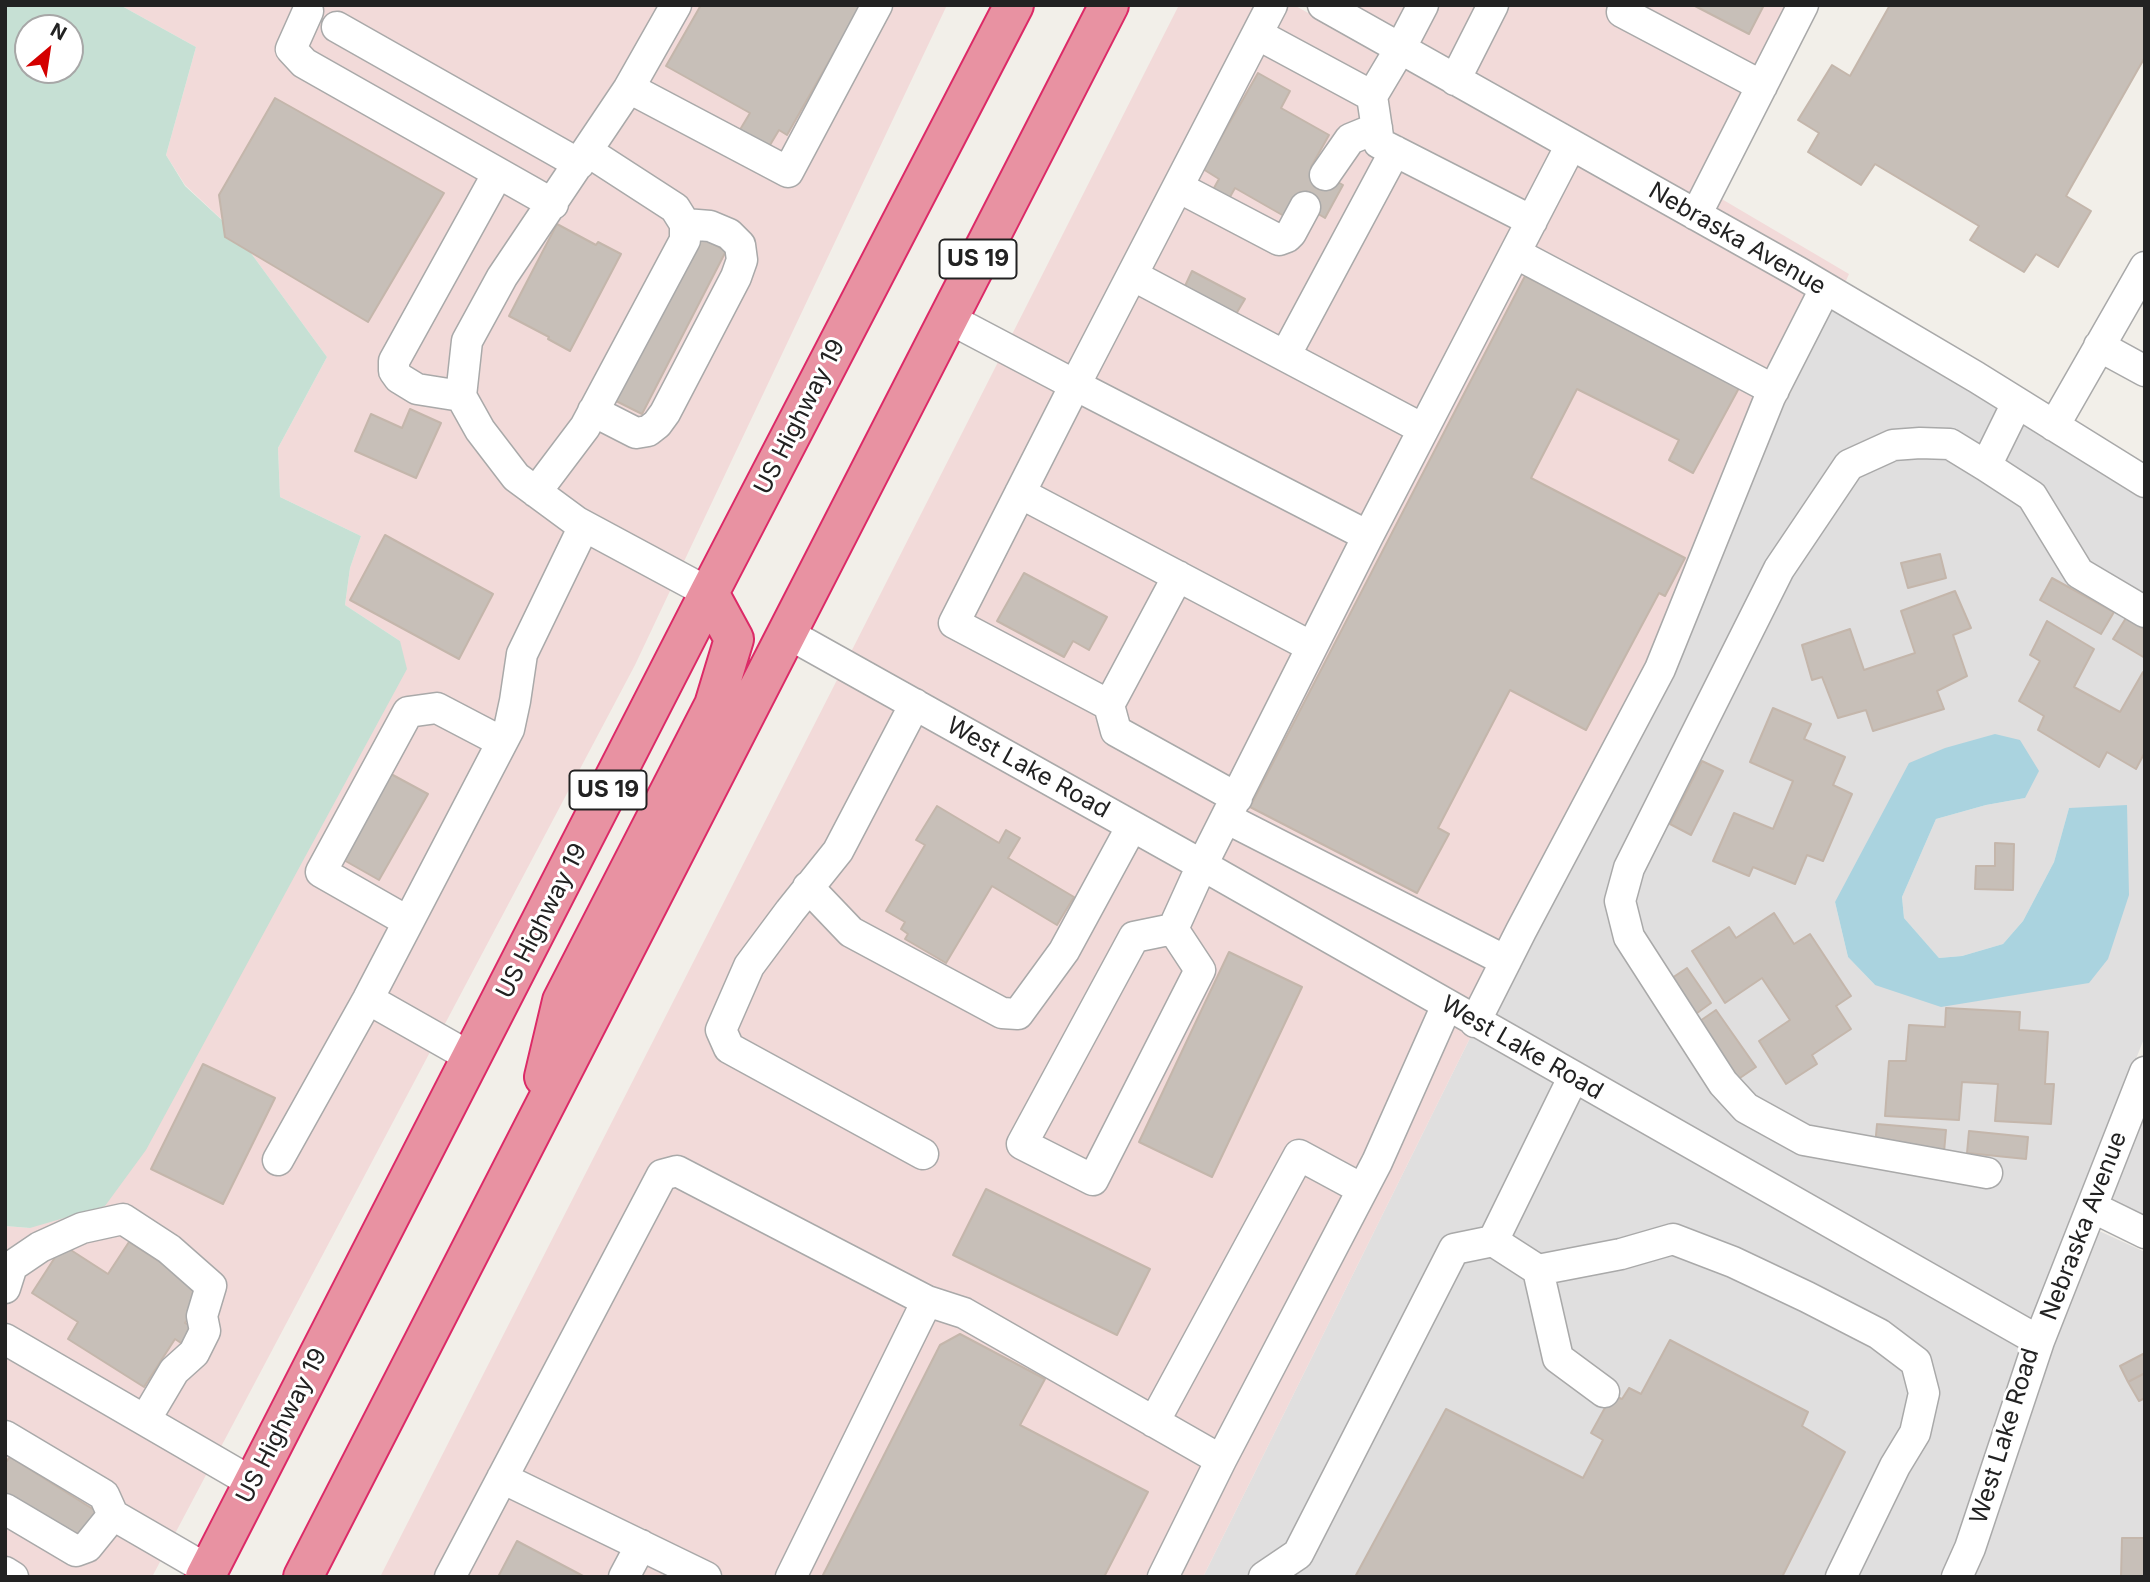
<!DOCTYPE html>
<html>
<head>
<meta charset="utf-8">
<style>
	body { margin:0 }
	#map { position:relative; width:2150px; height:1582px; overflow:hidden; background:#f2efe9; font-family:Inter,sans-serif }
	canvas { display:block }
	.frame { position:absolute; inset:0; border:7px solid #222; pointer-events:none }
	.north { position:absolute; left:14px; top:14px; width:70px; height:70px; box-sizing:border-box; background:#fff; border:2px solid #a7a7a7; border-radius:50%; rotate:29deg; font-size:19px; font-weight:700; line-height:28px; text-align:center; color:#222 }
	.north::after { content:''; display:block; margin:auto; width:24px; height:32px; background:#d40000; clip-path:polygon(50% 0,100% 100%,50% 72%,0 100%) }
</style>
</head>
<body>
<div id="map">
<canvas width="2150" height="1582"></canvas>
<div class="frame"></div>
<div class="north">N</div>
</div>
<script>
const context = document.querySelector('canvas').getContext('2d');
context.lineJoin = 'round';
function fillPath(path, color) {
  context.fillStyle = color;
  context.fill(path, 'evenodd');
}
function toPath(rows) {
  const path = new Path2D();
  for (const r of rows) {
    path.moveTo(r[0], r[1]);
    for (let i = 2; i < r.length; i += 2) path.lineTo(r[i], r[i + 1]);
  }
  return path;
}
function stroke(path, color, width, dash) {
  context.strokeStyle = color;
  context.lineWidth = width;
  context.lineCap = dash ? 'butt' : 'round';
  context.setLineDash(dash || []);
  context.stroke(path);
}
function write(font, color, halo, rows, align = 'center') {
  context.font = font + ' Inter,sans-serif';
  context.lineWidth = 6;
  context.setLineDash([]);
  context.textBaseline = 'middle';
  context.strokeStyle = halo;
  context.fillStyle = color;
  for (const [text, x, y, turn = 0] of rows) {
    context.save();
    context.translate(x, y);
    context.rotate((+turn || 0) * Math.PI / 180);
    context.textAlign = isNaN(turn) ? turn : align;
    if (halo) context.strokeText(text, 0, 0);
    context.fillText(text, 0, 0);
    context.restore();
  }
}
fillPath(toPath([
	[1832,309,1969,389,2123,484,2145,500,2145,1036,2033,1321,1484,1010],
	[2020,740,2025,798,1986,805,1936,819,1902,897,1904,918,1939,958,1962,956,2003,944,2023,921,2054,862,2069,808,2088,983,1875,985,1848,957,1835,902],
	[1471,1036,2022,1349,1957,1544,1943,1577,1203,1577],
	[2145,1108,2145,1220,2108,1203],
	[2097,1230,2145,1252,2145,1577,1972,1577,2051,1347]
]), '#e0dfdf');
fillPath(toPath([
	[120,5,947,5,635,665,152,1577,5,1577,5,1226,30,1228,400,641,345,605,350,568,361,536,280,497,278,448,327,357,237,234,185,185,166,155,196,47],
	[1179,5,1294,5,1832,309,1484,1010,851,652],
	[1354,5,1812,5,1720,198,1849,274,1845,283],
	[838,678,1471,1036,1203,1577,380,1577]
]), '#f2dad9');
fillPath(toPath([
	[5,5,120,5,196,47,166,155,185,186,237,234,327,357,278,448,280,497,361,536,350,568,345,605,400,641,407,669,146,1150,105,1206,30,1228,5,1226],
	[28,28,70,28,70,70,28,70]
]), '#c6e0d4');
fillPath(toPath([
	[1995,734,2020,740,2039,771,2025,798,1986,805,1936,819,1902,897,1904,918,1939,958,1962,956,2003,944,2023,921,2054,862,2069,808,2127,805,2129,895,2108,959,2089,983,1941,1007,1875,985,1848,957,1835,902,1909,763,1945,748]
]), '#aad3df');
const building = toPath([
	[701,5,861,5,787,135,779,130,767,150,738,133,750,113,666,66,701,5],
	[1693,5,1764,5,1749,34,1693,5],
	[1890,5,2145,5,2145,57,2066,196,2091,211,2058,267,2036,254,2024,272,1970,240,1979,226,1875,164,1861,185,1808,152,1819,133,1798,120,1832,65,1850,76,1890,5],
	[1258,73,1290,91,1281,108,1329,135,1311,167,1343,185,1325,218,1293,199,1284,216,1235,188,1226,204,1210,195,1219,179,1203,169,1258,73],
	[275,98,444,193,368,322,225,237,219,195,275,98],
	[557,224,596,245,598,242,621,254,570,351,548,339,549,337,509,316,557,224],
	[695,234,726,251,642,414,610,398,695,234],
	[1192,271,1245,299,1236,314,1185,286,1192,271],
	[1525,276,1739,388,1693,473,1669,460,1679,440,1577,389,1531,478,1685,558,1665,596,1659,593,1586,730,1510,690,1438,828,1449,834,1417,893,1250,807,1525,276],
	[410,409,441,423,416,478,355,451,371,414,402,428,410,409],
	[385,535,493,594,459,659,350,600,385,535],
	[1940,554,1946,578,1908,588,1901,563,1940,554],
	[1024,573,1107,617,1089,650,1073,641,1064,657,997,621,1024,573],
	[2052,578,2114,612,2101,634,2040,600,2052,578],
	[1955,591,1971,628,1953,635,1967,676,1937,691,1944,709,1873,731,1866,710,1838,718,1822,677,1812,680,1802,645,1850,629,1864,670,1915,653,1901,611,1955,591],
	[2126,618,2145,630,2145,658,2113,639,2126,618],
	[2047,621,2094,649,2074,687,2120,712,2143,672,2145,673,2145,752,2136,769,2107,752,2099,767,2038,730,2044,716,2019,701,2040,661,2030,655,2047,621],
	[1773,708,1811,724,1804,739,1845,757,1833,785,1852,794,1823,861,1807,855,1795,884,1753,867,1749,876,1713,861,1734,813,1773,829,1793,781,1750,762,1773,708],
	[1702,761,1723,771,1691,835,1670,824,1702,761],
	[391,774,428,794,379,880,342,859,391,774],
	[937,806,999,843,1006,830,1020,838,1008,858,1074,897,1057,925,992,886,946,963,905,939,908,934,901,929,905,922,886,911,925,845,916,840,937,806],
	[1995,843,2014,844,2013,890,1975,889,1976,866,1995,866,1995,843],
	[1774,913,1794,944,1810,934,1851,996,1836,1006,1851,1029,1812,1055,1817,1064,1786,1084,1759,1041,1790,1020,1762,978,1725,1003,1692,951,1729,927,1736,938,1774,913],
	[1229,952,1302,987,1212,1177,1139,1142,1229,952],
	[1687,968,1711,1003,1693,1016,1669,980,1687,968],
	[1946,1008,2020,1012,2019,1030,2048,1032,2045,1084,2054,1084,2051,1124,1995,1121,1998,1084,1962,1082,1959,1120,1885,1116,1889,1061,1906,1061,1909,1025,1945,1027,1946,1008],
	[1716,1010,1756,1067,1737,1080,1697,1023,1716,1010],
	[203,1064,275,1098,223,1204,151,1169,203,1064],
	[1877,1124,1946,1130,1944,1152,1875,1146,1877,1124],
	[1969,1131,2028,1137,2026,1159,1967,1153,1969,1131],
	[986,1189,1150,1269,1117,1335,953,1255,986,1189],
	[129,1242,205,1291,185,1323,201,1333,190,1349,175,1339,144,1387,68,1339,78,1322,32,1293,63,1245,108,1274,129,1242],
	[960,1334,1045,1379,1020,1425,1148,1492,1104,1577,822,1577,940,1345,960,1334],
	[1670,1340,1808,1412,1802,1426,1845,1452,1782,1577,1355,1577,1446,1409,1583,1478,1603,1440,1591,1433,1612,1395,1622,1399,1629,1388,1641,1394,1670,1340],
	[2145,1353,2145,1373,2128,1382,2120,1366,2145,1353],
	[2145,1373,2145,1398,2139,1401,2128,1382,2145,1373],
	[10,1457,96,1511,78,1539,5,1493,5,1463,10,1457],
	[2122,1538,2145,1538,2145,1577,2121,1577,2122,1538],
	[517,1541,585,1577,498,1577,517,1541]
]);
fillPath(building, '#c7bfb8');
stroke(building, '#c4b6ab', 2);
const minor = toPath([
	[1323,5,1798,272,1976,377,2145,482],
	[1423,5,1400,49,1372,96,1379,143,1532,221],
	[1626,5,1622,12,1762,86],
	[308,11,291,49,304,63,553,204],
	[337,27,579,164],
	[1257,34,1372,96],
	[1455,80,1493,5],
	[629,88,676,5],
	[1325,175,1350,139,1377,128],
	[1178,187,1279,240,1287,237,1291,233,1305,207],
	[1696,215,1803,5],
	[1515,253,1774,390],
	[1132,275,1423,429],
	[948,318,1075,385,1272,5],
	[2099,346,2145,371],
	[1285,356,1395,151],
	[461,396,417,389,399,378,394,371,394,361,498,173],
	[593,411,636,433,648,431,657,424,665,413,736,277,742,260,740,245,729,234,710,226,685,224],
	[2054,426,2145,267],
	[1986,466,2032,496,2079,573,2145,612],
	[536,492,585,427,685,240,685,224,675,208,587,151],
	[1020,493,1312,647],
	[709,593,577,522,516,477,480,430,461,396,467,341,502,277,629,88,788,172,877,5],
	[787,633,1202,865,2039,1341],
	[915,704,838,851,790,911,749,966,721,1030,729,1048,923,1154],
	[1109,705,1178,576],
	[1237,798,1116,731,1109,705,954,623,1075,385,1368,536],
	[1226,818,1506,961],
	[808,887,851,932,1002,1013,1018,1014,1064,951,1132,826],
	[407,921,321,872,408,712,437,708,502,742],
	[1173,929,1200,970,1093,1180,1022,1144,1134,937,1173,929,1202,865,1368,536,1571,145],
	[368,999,472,1058],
	[1475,1022,1521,931,1660,669,1770,397,1825,289],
	[278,1160,368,999,509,729,515,701,522,654,584,526],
	[1987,1173,1804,1140,1746,1108,1723,1083,1629,937,1620,901,1629,868,1779,569,1849,465,1893,445,1920,443,1950,444,1986,466,2017,403],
	[2092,1207,2145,1233],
	[1493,1241,1573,1078],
	[1538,1270,1558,1358,1604,1392],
	[5,1288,12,1266,40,1247,82,1228,123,1219,169,1249,211,1286,202,1316,205,1331,194,1353,174,1371,145,1420],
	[5,1339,253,1483],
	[1154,1422,1299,1155,1362,1189],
	[5,1436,104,1495,113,1515,208,1570],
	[502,1478,706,1577],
	[5,1509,76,1551,87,1547,113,1515],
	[5,1572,13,1577],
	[450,1577,662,1175,677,1171,927,1301,964,1313,1221,1460],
	[624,1577,641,1545],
	[791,1577,927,1301],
	[1163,1577,1221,1460,1377,1162,1447,1005],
	[1264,1577,1298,1554,1454,1249,1493,1241,1538,1270,1621,1254,1673,1239,1733,1262,1807,1297,1879,1334,1916,1362,1924,1393,1915,1433,1895,1466,1841,1577],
	[1957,1577,1970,1548,2039,1341,2145,1072]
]);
const highway = toPath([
	[544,1077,562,1001,714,705,734,639,709,593],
	[205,1577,709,593,1014,5],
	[303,1577,1109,5]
]);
stroke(minor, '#a9a9a9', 33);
stroke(highway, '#dc2a67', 42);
stroke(minor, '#fff', 30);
stroke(highway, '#e892a2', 38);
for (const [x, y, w] of [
	[978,259,77],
	[608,790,77]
]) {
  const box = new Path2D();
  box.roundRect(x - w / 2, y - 19.5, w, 39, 5);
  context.fillStyle = '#fff';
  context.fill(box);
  stroke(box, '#222', 2);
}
write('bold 23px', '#222', null, [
	["US 19",978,259],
	["US 19",608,790]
]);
write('24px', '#222', '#fff', [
	["Nebraska Avenue",1737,239,30],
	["US Highway 19",800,417,-63],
	["West Lake Road",1028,768,29],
	["US Highway 19",542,921,-63],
	["West Lake Road",1522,1048,30],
	["Nebraska Avenue",2084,1226,-69],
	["US Highway 19",282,1426,-63],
	["West Lake Road",2005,1436,-73]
]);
</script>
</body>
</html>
